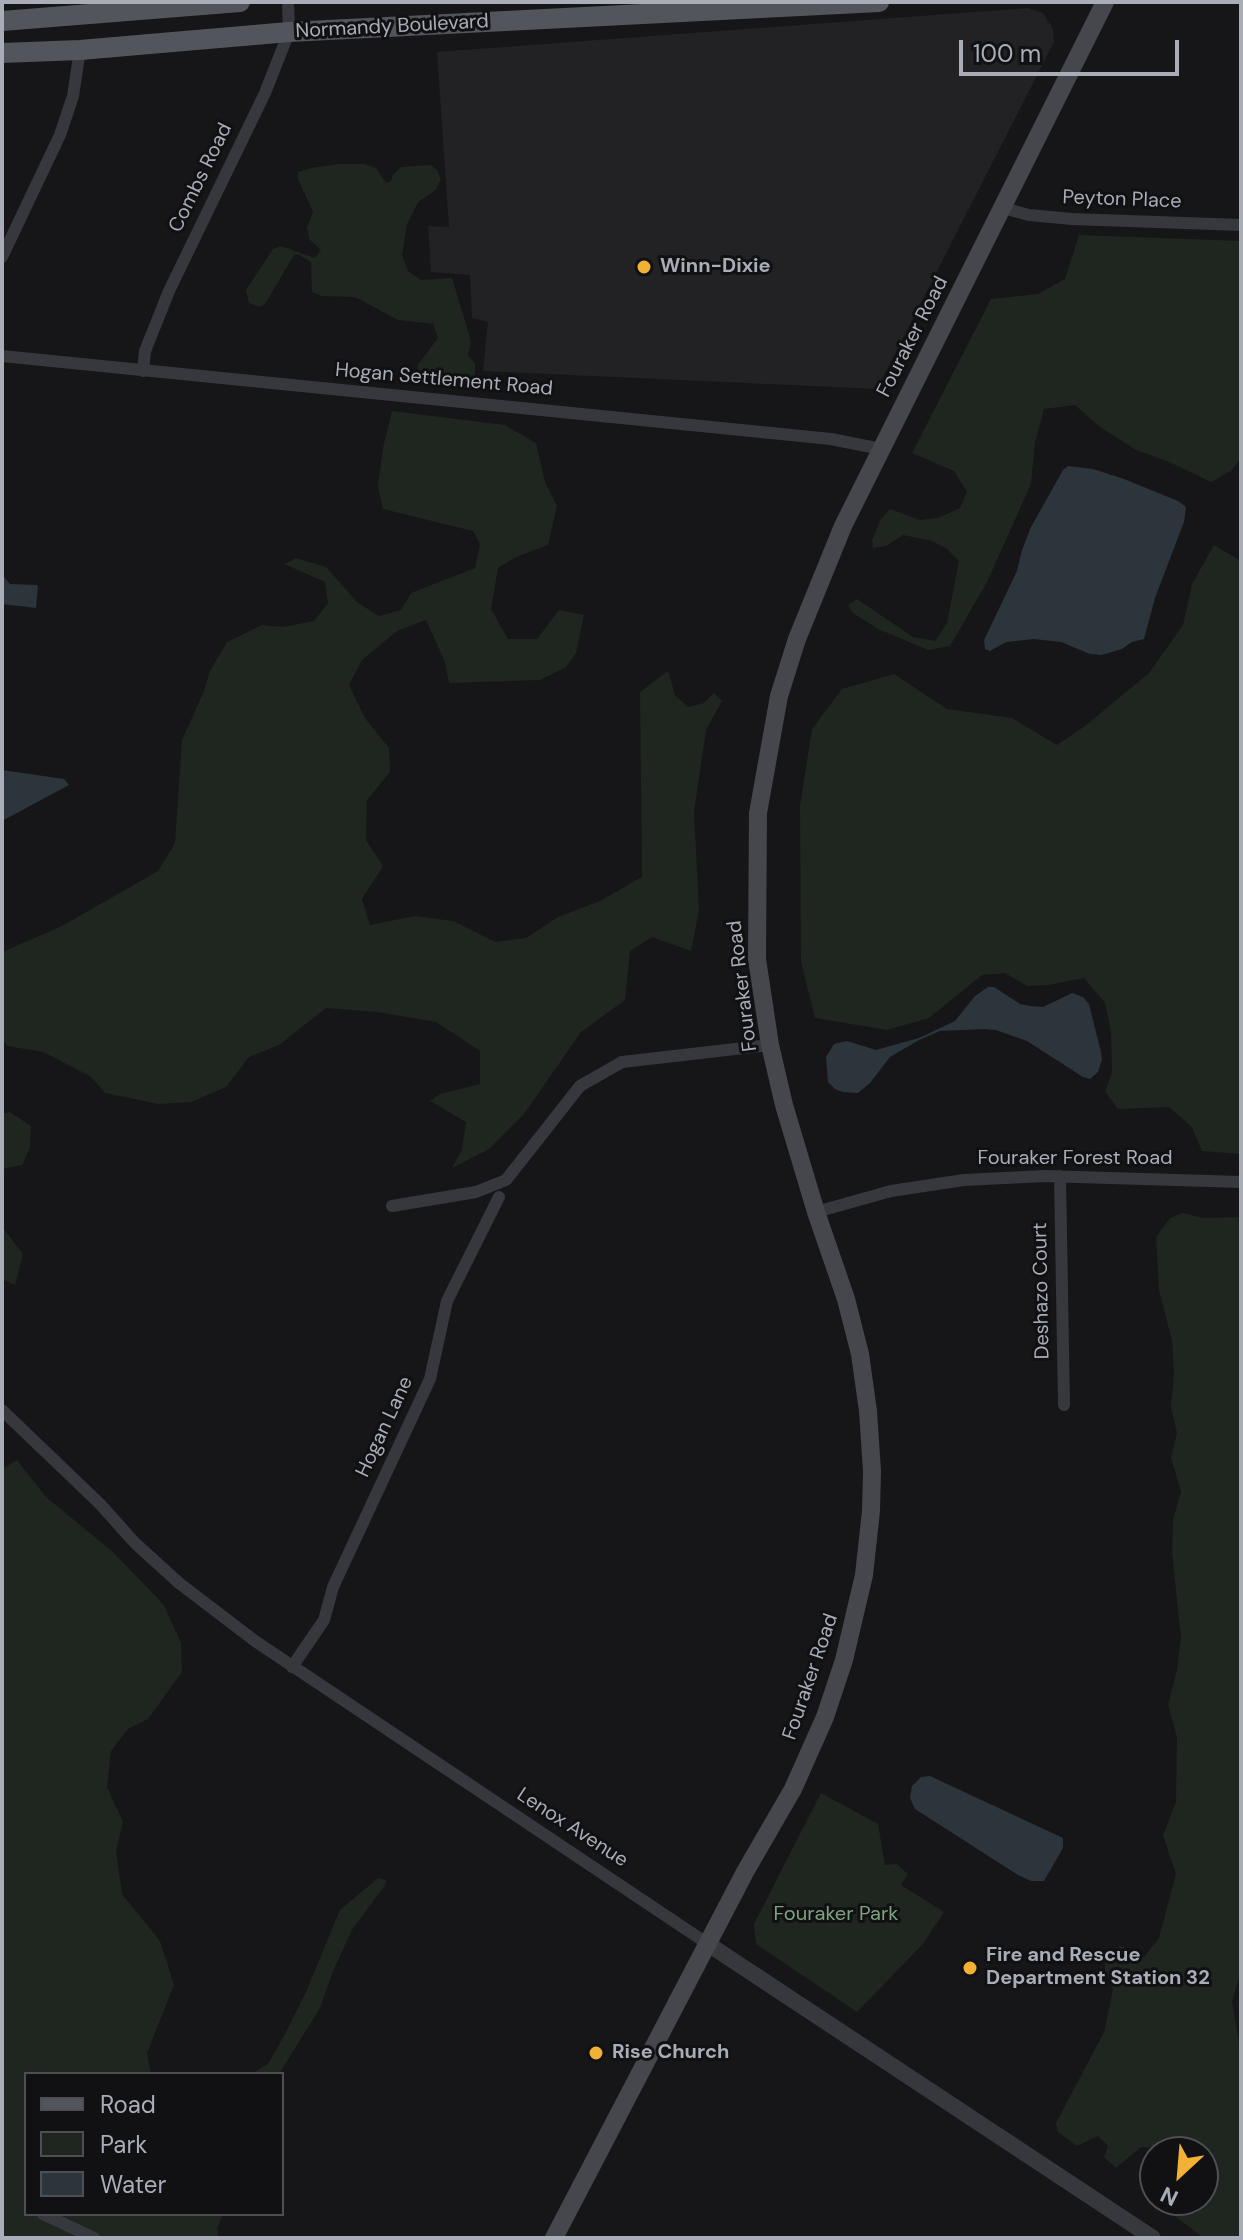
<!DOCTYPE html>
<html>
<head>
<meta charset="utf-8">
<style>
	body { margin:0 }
	#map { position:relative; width:1243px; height:2240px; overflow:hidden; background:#161618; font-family:"DM Sans",sans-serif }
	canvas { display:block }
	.frame { position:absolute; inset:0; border:4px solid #a8adb8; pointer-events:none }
	.legend { position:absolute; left:24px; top:2072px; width:260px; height:144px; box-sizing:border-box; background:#111113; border:2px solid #4d4f55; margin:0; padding:10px 14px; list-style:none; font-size:24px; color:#a8adb8 }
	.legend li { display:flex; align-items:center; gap:16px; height:40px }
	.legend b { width:40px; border:2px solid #4d4f55 }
	.north { position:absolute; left:1139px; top:2136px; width:80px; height:80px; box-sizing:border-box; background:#111113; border:2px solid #4d4f55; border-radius:50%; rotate:206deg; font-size:22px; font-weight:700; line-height:32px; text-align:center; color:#a8adb8 }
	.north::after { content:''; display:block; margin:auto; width:28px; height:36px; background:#f2b134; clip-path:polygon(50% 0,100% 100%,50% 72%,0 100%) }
	.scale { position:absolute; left:959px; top:40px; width:220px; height:36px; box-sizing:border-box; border:4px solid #a8adb8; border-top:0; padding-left:10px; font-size:24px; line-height:28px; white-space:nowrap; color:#a8adb8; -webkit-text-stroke:6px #111113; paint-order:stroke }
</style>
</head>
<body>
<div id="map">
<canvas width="1243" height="2240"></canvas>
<div class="frame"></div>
<ul class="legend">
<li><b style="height:10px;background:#53555c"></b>Road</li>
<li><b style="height:22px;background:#1e261f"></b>Park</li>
<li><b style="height:22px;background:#2c353c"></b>Water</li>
</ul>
<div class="north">N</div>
<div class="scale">100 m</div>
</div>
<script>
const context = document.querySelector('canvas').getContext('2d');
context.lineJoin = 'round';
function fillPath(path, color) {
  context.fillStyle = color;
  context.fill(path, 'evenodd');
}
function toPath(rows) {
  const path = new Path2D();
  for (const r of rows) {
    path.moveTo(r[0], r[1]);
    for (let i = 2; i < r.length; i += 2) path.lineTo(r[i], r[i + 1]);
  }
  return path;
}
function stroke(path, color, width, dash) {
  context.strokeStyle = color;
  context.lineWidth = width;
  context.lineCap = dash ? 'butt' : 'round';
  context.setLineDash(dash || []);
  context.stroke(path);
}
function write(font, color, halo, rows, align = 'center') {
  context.font = font + ' "DM Sans",sans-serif';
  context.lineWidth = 6;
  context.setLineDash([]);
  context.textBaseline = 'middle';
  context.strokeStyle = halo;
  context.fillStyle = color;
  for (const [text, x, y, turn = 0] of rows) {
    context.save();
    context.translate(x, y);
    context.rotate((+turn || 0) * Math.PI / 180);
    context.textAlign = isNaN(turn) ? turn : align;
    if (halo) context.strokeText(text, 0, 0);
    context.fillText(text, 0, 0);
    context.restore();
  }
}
fillPath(toPath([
	[1028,8,1043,13,1053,29,1054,42,877,389,483,371,488,322,472,318,470,275,431,272,428,226,449,227,437,52]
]), '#222225');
fillPath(toPath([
	[340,164,364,164,376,168,386,183,391,181,393,175,401,167,431,165,437,170,441,179,436,190,418,202,407,224,402,256,409,272,421,280,452,278,471,341,468,356,475,363,475,377,469,382,442,382,421,377,417,366,438,338,433,324,398,320,355,297,322,296,312,292,311,262,299,255,294,255,265,304,260,307,249,303,246,290,273,249,281,246,315,258,321,250,309,239,307,227,313,212,298,179,298,172,311,168],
	[1079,235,1241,241,1241,458,1231,471,1211,482,1167,461,1136,450,1100,427,1075,405,1044,409,1035,442,1031,484,987,582,950,646,928,650,878,629,853,613,848,605,857,599,913,637,935,641,947,623,959,561,946,548,932,541,903,535,886,546,873,548,872,540,881,519,890,509,920,520,938,518,960,508,967,492,954,471,912,453,991,299,1038,294,1065,279],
	[392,411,505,425,536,443,545,482,557,506,548,545,516,557,498,568,491,609,508,639,537,639,559,610,584,615,576,653,566,667,540,680,449,683,445,662,426,620,397,631,362,660,349,685,365,718,389,748,390,772,367,800,366,840,383,866,362,899,370,925,415,916,453,921,495,942,526,938,558,917,600,901,642,877,640,692,668,671,675,695,688,707,704,703,714,693,722,701,706,730,694,812,699,910,691,951,652,937,630,951,625,1000,581,1032,524,1114,489,1149,452,1168,462,1150,466,1122,430,1101,440,1094,480,1084,480,1051,436,1022,377,1012,326,1008,279,1045,249,1057,226,1087,191,1102,159,1104,105,1093,90,1076,43,1052,7,1046,2,1037,2,952,60,927,158,871,175,843,182,740,204,691,210,671,227,642,262,625,283,627,314,621,328,603,325,582,284,564,296,558,326,567,358,603,379,616,401,610,411,593,475,568,480,544,473,531,383,509,378,486,383,448],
	[1214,545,1241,561,1241,1154,1202,1151,1191,1126,1169,1107,1118,1109,1105,1091,1112,1073,1111,1032,1105,1003,1084,978,1048,985,1027,986,1005,973,982,975,929,1018,887,1030,815,1018,801,962,800,806,812,729,842,689,894,674,947,709,1012,718,1057,745,1085,726,1149,673,1183,625,1192,584],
	[10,1112,31,1126,30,1148,22,1165,2,1169,2,1114],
	[1183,1213,1203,1218,1241,1217,1241,1970,1232,2002,1241,2054,1241,2238,1204,2238,1168,2211,1166,2200,1203,2200,1203,2152,1163,2152,1162,2149,1141,2147,1116,2168,1104,2157,1108,2146,1098,2136,1077,2146,1058,2132,1056,2123,1104,2032,1113,1990,1105,1970,1105,1953,1121,1946,1144,1957,1159,1938,1176,1874,1163,1835,1176,1802,1177,1737,1168,1705,1177,1670,1181,1638,1172,1552,1173,1520,1181,1491,1171,1458,1177,1433,1171,1407,1174,1374,1172,1341,1159,1290,1156,1237,1170,1218],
	[2,1227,23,1254,15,1285,2,1279],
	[17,1460,46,1497,113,1552,164,1605,181,1643,182,1672,148,1719,128,1729,111,1751,107,1787,123,1822,116,1851,122,1894,160,1941,174,1985,147,2053,151,2074,26,2074,26,2214,223,2214,217,2229,219,2238,2,2238,2,1469],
	[821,1793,878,1824,885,1865,897,1864,908,1874,901,1885,944,1912,923,1944,857,2012,756,1944,754,1924],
	[378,1878,386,1880,385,1885,352,1930,333,1971,320,2008,279,2074,251,2074,268,2064,285,2034,306,1992,340,1910]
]), '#1e261f');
fillPath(toPath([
	[1068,466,1093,469,1124,479,1178,501,1186,507,1184,522,1155,598,1144,639,1132,642,1122,649,1102,655,1090,654,1061,642,1034,639,1006,642,990,651,985,649,984,640,1017,571,1022,550,1031,527,1063,470],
	[2,575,10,584,38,585,36,608,2,604],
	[2,770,64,779,69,785,2,821],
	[988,987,994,987,1020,1004,1030,1006,1043,1007,1072,993,1083,997,1089,1004,1101,1052,1102,1059,1098,1072,1090,1079,1083,1077,1027,1041,996,1030,985,1029,940,1031,919,1040,890,1057,870,1083,858,1093,843,1092,835,1089,828,1082,826,1057,834,1044,847,1041,876,1050,919,1038,955,1021,975,996],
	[930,1776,1063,1838,1063,1848,1044,1881,1031,1881,1018,1875,915,1809,910,1798,912,1786,921,1777]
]), '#2c353c');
stroke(toPath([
	[1003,208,1029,215,1072,219,1241,225],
	[2,257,60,135,73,96,80,50],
	[2,356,831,439,881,449],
	[143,371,145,351,169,291,265,93,289,32,288,2],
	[1060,1176,1064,1405],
	[392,1206,476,1192,506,1180,580,1086,622,1062,770,1045],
	[816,1212,891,1191,964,1180,1045,1176,1241,1182],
	[2,1410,100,1504,135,1543,179,1583,255,1641,708,1944],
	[292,1667,324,1620,333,1587,430,1379,447,1301,499,1197],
	[43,2214,94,2238]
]), '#37383d', 12);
stroke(toPath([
	[708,1944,1153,2238]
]), '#37383d', 16);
stroke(toPath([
	[554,2238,745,1872,793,1789,825,1717,844,1660,864,1575,871,1511,872,1471,868,1411,860,1354,846,1299,816,1212,784,1105,770,1045,757,959,758,813,779,696,797,639,843,526,1105,2]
]), '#45474d', 18);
stroke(toPath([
	[2,21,240,2],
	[2,53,80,50,289,32,879,2]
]), '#53555c', 20);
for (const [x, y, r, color] of [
	[644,267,8,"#f2b134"],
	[970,1968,8,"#f2b134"],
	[596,2053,8,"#f2b134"]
]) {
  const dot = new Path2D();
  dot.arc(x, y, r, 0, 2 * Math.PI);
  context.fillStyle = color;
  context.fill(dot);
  stroke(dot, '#111113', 3);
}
write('20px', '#a8adb8', '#111113', [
	["Normandy Boulevard",392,27,-3],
	["Combs Road",201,178,-64],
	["Peyton Place",1122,200,2],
	["Fouraker Road",913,337,-63],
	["Hogan Settlement Road",444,380,5],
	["Fouraker Road",743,986,-97],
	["Fouraker Forest Road",1075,1159],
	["Deshazo Court",1042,1291,-91],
	["Hogan Lane",385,1427,-65],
	["Fouraker Road",811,1677,-71],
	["Lenox Avenue",572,1828,33]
]);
write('bold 20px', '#a8adb8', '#111113', [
	["Winn-Dixie",660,267],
	["Fire and Rescue",986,1956],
	["Department Station 32",986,1979],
	["Rise Church",612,2053]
], 'left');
write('20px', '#7fa381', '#111113', [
	["Fouraker Park",836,1915]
]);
</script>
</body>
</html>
